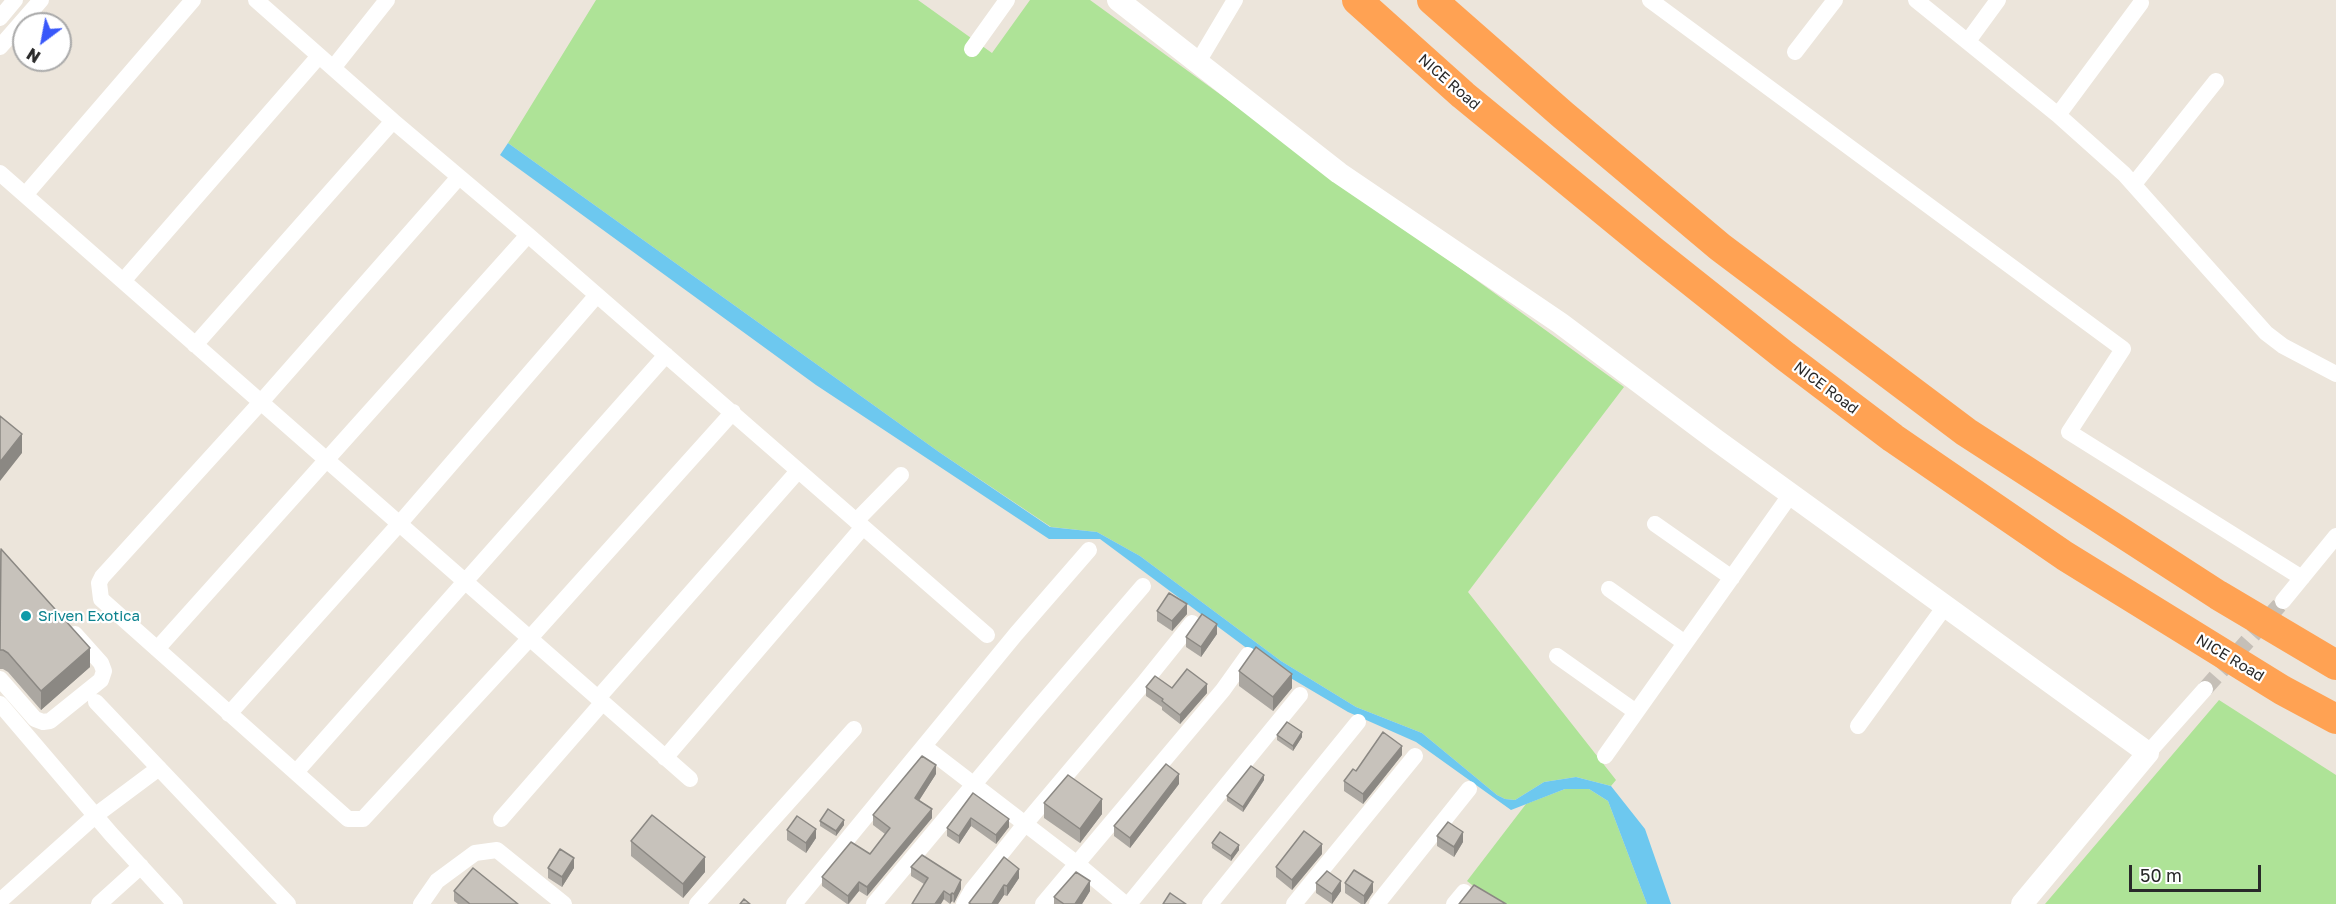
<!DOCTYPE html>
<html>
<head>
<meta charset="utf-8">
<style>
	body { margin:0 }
	#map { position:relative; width:2336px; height:904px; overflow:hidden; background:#ece5db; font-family:"Golos Text",sans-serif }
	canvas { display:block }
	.north { position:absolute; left:12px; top:12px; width:60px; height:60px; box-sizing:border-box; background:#fff; border:2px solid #a9a9a9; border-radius:50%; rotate:212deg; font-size:16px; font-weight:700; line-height:24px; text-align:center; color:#292929 }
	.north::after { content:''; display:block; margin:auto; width:21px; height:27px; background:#3958fa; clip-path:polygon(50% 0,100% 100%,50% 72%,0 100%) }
	.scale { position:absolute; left:2129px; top:865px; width:132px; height:27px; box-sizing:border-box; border:3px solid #292929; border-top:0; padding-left:8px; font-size:18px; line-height:21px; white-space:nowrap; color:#292929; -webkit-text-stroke:4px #fff; paint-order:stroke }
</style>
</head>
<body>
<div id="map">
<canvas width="2336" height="904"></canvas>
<div class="north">N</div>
<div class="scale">50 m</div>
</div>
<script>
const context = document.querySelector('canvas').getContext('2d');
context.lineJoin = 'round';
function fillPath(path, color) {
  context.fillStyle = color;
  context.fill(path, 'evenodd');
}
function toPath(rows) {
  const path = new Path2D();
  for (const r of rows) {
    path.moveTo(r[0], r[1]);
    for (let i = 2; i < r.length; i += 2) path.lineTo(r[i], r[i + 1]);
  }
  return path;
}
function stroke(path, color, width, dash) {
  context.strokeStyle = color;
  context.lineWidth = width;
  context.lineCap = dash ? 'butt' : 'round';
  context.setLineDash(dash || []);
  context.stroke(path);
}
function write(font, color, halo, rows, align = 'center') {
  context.font = font + ' "Golos Text",sans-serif';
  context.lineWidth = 4.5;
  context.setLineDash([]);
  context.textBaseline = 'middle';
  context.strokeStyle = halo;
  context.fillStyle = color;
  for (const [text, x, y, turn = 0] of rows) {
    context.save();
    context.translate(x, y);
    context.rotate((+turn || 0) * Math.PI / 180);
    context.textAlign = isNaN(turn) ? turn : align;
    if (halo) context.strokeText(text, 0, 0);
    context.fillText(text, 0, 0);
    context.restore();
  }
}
fillPath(toPath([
	[596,0,918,0,992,53,1030,0,1090,0,1624,387,1468,592,1616,780,1611,786,1576,777,1544,782,1515,800,1505,799,1497,795,1422,733,1356,707,1281,661,1140,556,1097,532,1051,527,939,452,508,143],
	[2219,700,2336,775,2336,904,2045,904],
	[1565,789,1589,789,1608,801,1647,904,1496,904,1467,881,1526,804]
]), '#aee397');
fillPath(toPath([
	[508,143,939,452,1050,527,1097,532,1140,556,1281,661,1356,707,1422,733,1497,795,1505,799,1515,800,1544,782,1576,777,1611,786,1645,829,1671,904,1647,904,1608,801,1589,789,1565,789,1511,810,1416,742,1348,712,1272,667,1100,539,1049,539,816,385,500,155]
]), '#6dc8ef');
stroke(toPath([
	[2205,689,2283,601]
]), '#c5bfb7', 16, [16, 8]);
stroke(toPath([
	[256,0,393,121,528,235,987,635],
	[1650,0,2123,349,2069,432,2302,578],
	[1916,0,2058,115,2124,174,2266,333,2283,346,2336,374],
	[0,18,15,0],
	[1968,41,1998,0],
	[0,47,41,0],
	[972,49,1007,0],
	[1795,52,1835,0],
	[1198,62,1235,0],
	[333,68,387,0],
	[2058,115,2141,3],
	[0,173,690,779],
	[459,177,261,402,102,577,99,583,101,599,348,819,363,819,530,638,733,412],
	[2134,184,2216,81],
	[25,195,193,0],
	[123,281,319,56],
	[195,345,393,121],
	[856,521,901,475],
	[1655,524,1732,578],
	[1609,589,1685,643],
	[2283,601,2336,536],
	[157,649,528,235],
	[1557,656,1636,712],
	[0,679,35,719,43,722,50,721,101,680,104,671,101,663,75,634],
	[598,698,798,471],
	[96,702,288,904],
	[0,704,111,834,175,904],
	[229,714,400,523,597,295],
	[1858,726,1946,605],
	[925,747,1076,863,1125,904],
	[2148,753,2205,689],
	[1605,756,1791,494],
	[665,758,863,527],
	[297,771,666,355],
	[501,819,603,702],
	[0,901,96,815,159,768],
	[99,904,141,866],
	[421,904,437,881,475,853,497,850,564,904],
	[697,904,854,729],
	[794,904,1016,634,1089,550],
	[874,904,1031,716,1143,586],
	[964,904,972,890,1025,824,1143,684,1192,623],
	[1043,904,1223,690,1248,655],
	[1129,904,1300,695],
	[1210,904,1358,722],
	[1294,904,1415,756],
	[1377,904,1469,789],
	[1454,904,1464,892]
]), '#fff', 16);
stroke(toPath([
	[1118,0,1339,173,1560,323,1716,440,2148,753,2022,904]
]), '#fff', 22);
stroke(toPath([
	[1357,0,1463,95,1653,251,1785,356,1893,438,2065,556,2282,690,2336,719],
	[1432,0,1563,115,1720,247,1966,432,2218,595,2336,665]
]), '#ffa253', 30);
fillPath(toPath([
	[0,550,90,667,41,710,8,672,3,669,0,669],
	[1157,611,1187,614,1172,631,1157,621],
	[1217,634,1201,657,1186,647,1186,637],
	[1239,671,1292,688,1273,711,1239,686],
	[1146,687,1172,688,1207,693,1180,724,1162,710,1162,707,1146,696],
	[1277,735,1302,737,1293,751,1277,740],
	[1402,755,1363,804,1344,791,1344,781,1356,771],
	[936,774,919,800,932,818,867,896,859,891,849,904,847,904,822,886,822,877,870,854,885,834,873,825,873,815],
	[1264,780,1243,812,1227,801,1227,796],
	[1179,784,1130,848,1114,836,1114,826],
	[973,793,1009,827,996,844,971,826,959,844,947,836,947,828],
	[1044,803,1102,814,1080,843,1044,818],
	[820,821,844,825,836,836,820,826],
	[787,830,816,838,806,853,787,840],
	[1437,836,1463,842,1454,857,1437,846],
	[631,841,705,872,683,898,631,856],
	[1212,843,1239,850,1231,861,1212,848],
	[1322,854,1292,890,1276,877,1276,867],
	[1004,857,1019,878,1007,896,1004,895,998,904,969,904],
	[911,867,961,889,954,903,952,901,950,904,924,884,911,876],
	[548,868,574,868,562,887,548,878],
	[1316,883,1341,891,1332,904,1316,893],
	[1345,883,1373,892,1365,904,1361,904,1345,893],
	[454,891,518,904,458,904,454,901],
	[1090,891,1082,904,1054,904,1054,897]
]), '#aba7a1');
fillPath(toPath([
	[22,434,22,453,0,481,0,462],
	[1187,604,1187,614,1172,631,1172,621],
	[1217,624,1217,634,1201,657,1201,647],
	[90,648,90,667,41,710,41,691],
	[1292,674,1292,688,1273,711,1273,697],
	[1207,684,1207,693,1180,724,1180,715],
	[1302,732,1302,737,1293,751,1293,746],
	[1402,746,1402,755,1363,804,1363,794],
	[936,765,936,774,915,807,915,798],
	[1179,774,1179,784,1130,848,1130,838],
	[1264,775,1264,780,1243,812,1243,807],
	[1102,799,1102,814,1080,843,1080,829],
	[932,809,932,818,867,896,867,887],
	[971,818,971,826,959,844,959,836],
	[1009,819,1009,827,996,844,996,835],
	[844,820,844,825,836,836,836,831],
	[816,829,816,838,806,853,806,843],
	[1463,832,1463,842,1454,857,1454,847],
	[1322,844,1322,854,1292,890,1292,880],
	[1239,845,1239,850,1231,861,1231,856],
	[705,857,705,872,683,898,683,884],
	[574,858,574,868,562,887,562,877],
	[1019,869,1019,878,1007,896,1007,886],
	[961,880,961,889,954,903,954,894],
	[1090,881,1090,891,1082,904,1075,904],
	[1341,881,1341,891,1332,904,1332,894],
	[859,882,859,891,848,904,848,896],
	[1373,882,1373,892,1365,904,1364,904,1364,896],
	[1004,885,1004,895,998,904,992,904],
	[944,891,944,899,941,904,935,904],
	[952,893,952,901,950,904,950,895]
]), '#8b8883');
const building = toPath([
	[0,416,22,434,0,462,0,416],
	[1,549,90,648,41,691,8,653,3,650,0,650,1,549],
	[1169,593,1187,604,1172,621,1157,611,1169,593],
	[1202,614,1217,624,1201,647,1186,637,1202,614],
	[1256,647,1292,674,1273,697,1239,671,1256,647],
	[1187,669,1207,684,1180,715,1162,701,1163,699,1146,687,1155,676,1172,688,1187,669],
	[1287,722,1302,732,1293,746,1277,735,1287,722],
	[1383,732,1402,746,1363,794,1344,781,1353,769,1356,771,1383,732],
	[922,756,936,765,915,798,932,809,867,887,859,882,848,896,822,877,851,842,870,854,890,828,873,815,922,756],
	[1166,764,1179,774,1130,838,1114,826,1166,764],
	[1251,766,1264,775,1243,807,1227,796,1251,766],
	[1068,775,1102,799,1080,829,1044,803,1068,775],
	[973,793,1009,819,996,835,971,818,959,836,947,828,973,793],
	[828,809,844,820,836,831,820,821,828,809],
	[652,815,705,857,683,884,631,841,652,815],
	[797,816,816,829,806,843,787,830,797,816],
	[1448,822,1463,832,1454,847,1437,836,1448,822],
	[1304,831,1322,844,1292,880,1276,867,1304,831],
	[1220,832,1239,845,1231,856,1212,843,1220,832],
	[560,849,574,858,562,877,548,868,560,849],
	[922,855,961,880,954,894,952,893,950,895,944,891,935,904,912,904,928,878,911,867,922,855],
	[1004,857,1019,869,1007,886,1004,885,992,904,971,904,969,903,1004,857],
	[473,868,518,904,470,904,454,891,473,868],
	[1354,870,1373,882,1364,896,1345,883,1354,870],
	[1327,871,1341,881,1332,894,1316,883,1327,871],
	[1076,872,1090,881,1075,904,1064,904,1054,897,1076,872],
	[1474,885,1506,904,1459,904,1474,885],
	[1170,893,1186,904,1163,904,1170,893],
	[744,899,750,904,740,904,744,899]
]);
fillPath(building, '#c7c2bb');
stroke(building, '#8b8883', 1.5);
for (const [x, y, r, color] of [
	[26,616,6,"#0f9aa8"]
]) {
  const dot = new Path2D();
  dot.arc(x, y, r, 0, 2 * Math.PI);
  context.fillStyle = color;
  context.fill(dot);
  stroke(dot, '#fff', 2);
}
write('15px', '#292929', '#fff', [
	["NICE Road",1449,82,41],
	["NICE Road",1826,388,37],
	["NICE Road",2230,658,31]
]);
write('15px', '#0d838f', '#fff', [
	["Sriven Exotica",38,616]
], 'left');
</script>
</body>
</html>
